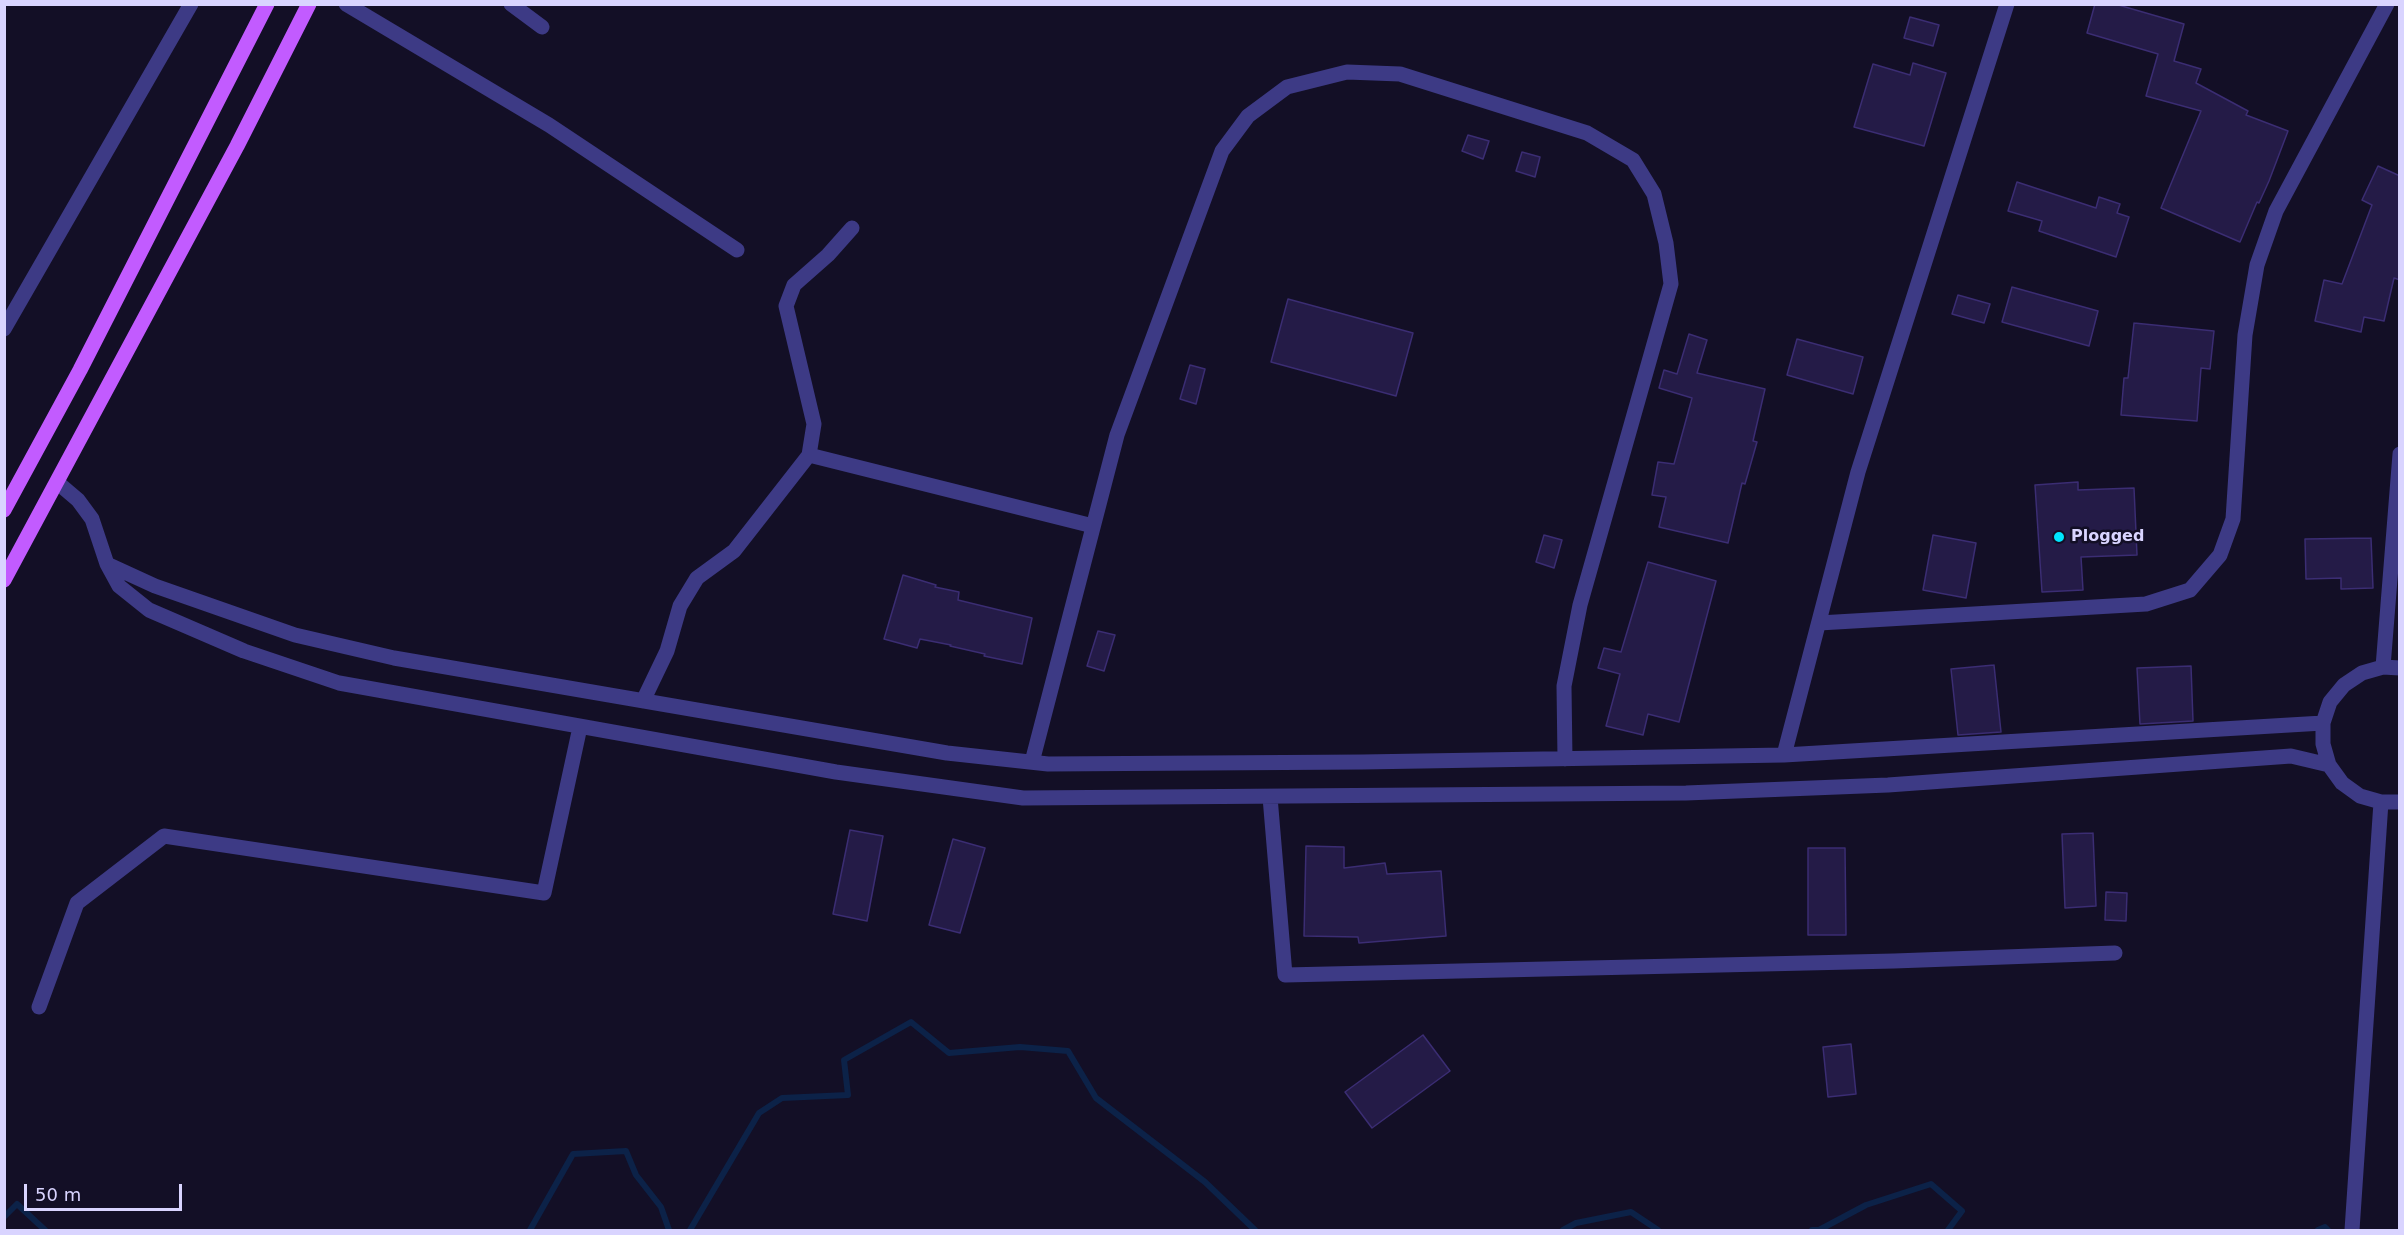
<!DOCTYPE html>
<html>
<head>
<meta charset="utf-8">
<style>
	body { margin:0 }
	#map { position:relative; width:2404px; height:1235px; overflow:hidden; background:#130f26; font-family:"DejaVu Sans",sans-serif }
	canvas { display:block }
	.frame { position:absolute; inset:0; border:6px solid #d9d4ff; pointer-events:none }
	.scale { position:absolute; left:24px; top:1184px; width:158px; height:27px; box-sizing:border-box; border:3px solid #d9d4ff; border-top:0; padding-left:8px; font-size:18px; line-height:21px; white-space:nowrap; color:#d9d4ff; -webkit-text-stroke:4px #130f26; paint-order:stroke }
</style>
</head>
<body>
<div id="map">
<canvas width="2404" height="1235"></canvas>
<div class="frame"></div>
<div class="scale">50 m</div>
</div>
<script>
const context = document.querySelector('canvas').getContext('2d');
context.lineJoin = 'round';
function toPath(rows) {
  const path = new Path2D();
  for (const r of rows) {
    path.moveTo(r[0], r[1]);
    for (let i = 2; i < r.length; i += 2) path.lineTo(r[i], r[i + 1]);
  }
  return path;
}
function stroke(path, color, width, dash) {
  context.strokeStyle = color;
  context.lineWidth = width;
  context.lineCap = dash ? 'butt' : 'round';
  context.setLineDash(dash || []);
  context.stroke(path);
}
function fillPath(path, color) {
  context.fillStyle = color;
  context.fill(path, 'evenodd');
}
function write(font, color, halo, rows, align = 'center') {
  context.font = font + ' "DejaVu Sans",sans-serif';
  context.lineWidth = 5;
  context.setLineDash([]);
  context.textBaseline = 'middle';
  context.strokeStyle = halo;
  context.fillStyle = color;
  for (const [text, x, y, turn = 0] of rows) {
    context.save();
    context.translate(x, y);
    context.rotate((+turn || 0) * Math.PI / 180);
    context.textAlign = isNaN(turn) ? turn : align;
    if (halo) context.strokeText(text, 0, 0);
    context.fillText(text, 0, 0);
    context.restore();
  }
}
stroke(toPath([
	[4,1217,17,1204,45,1230],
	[530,1230,573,1154,626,1151,636,1175,661,1207,669,1230],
	[690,1230,759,1113,782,1098,848,1095,844,1060,911,1022,949,1053,1020,1047,1068,1051,1096,1098,1205,1182,1255,1230],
	[1563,1230,1576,1223,1631,1212,1658,1230],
	[1812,1230,1819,1230,1866,1205,1931,1184,1962,1211,1948,1230],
	[2318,1230,2325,1227,2328,1230]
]), '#0c2248', 6);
const building = toPath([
	[2095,4,2115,4,2184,24,2174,61,2201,69,2196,83,2248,111,2246,115,2288,131,2269,181,2259,203,2257,202,2240,242,2161,208,2201,111,2146,96,2158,54,2087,33,2095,4],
	[1910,17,1939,25,1933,46,1904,38,1910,17],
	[1913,63,1946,73,1924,146,1854,127,1873,64,1910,75,1913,63],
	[1468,135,1489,141,1483,159,1462,151,1468,135],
	[1522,152,1540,157,1535,177,1516,171,1522,152],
	[2378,166,2400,176,2400,280,2394,278,2384,321,2364,317,2361,332,2315,321,2324,280,2342,284,2372,205,2362,200,2378,166],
	[2017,182,2096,208,2099,197,2120,204,2117,213,2129,217,2116,257,2039,231,2042,221,2008,211,2017,182],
	[2012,287,2098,311,2089,346,2002,322,2012,287],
	[1958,295,1990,304,1984,323,1952,314,1958,295],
	[1288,299,1413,333,1396,396,1271,362,1288,299],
	[2134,323,2214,331,2210,369,2201,368,2197,421,2121,415,2124,378,2128,378,2134,323],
	[1689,334,1707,340,1697,373,1765,389,1753,441,1757,442,1745,484,1742,483,1728,543,1659,527,1666,497,1652,495,1658,462,1674,464,1692,398,1659,388,1664,370,1677,374,1689,334],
	[1797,339,1863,357,1853,394,1787,375,1797,339],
	[1190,365,1205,369,1196,404,1180,399,1190,365],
	[2078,482,2078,490,2134,488,2137,555,2081,557,2083,590,2042,592,2035,485,2078,482],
	[1544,535,1562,540,1554,568,1536,562,1544,535],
	[1933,535,1976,543,1966,598,1923,590,1933,535],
	[2371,538,2373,588,2341,589,2341,578,2306,579,2305,539,2371,538],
	[1648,562,1716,581,1679,722,1648,714,1643,735,1606,726,1620,674,1598,668,1604,648,1621,652,1648,562],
	[903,575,936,585,935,587,959,592,958,600,1032,618,1022,664,984,656,985,654,950,646,951,645,920,639,917,648,884,639,903,575],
	[1098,631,1115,635,1104,671,1087,666,1098,631],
	[1994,665,2001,732,1958,735,1951,669,1994,665],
	[2191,666,2193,721,2140,724,2137,668,2191,666],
	[850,830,883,836,867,921,833,914,850,830],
	[2093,833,2096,906,2065,908,2062,834,2093,833],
	[953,839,985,848,960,933,929,925,953,839],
	[1306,846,1344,847,1344,868,1385,863,1387,874,1441,871,1446,936,1359,943,1358,937,1304,936,1306,846],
	[1808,848,1845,848,1846,935,1808,935,1808,848],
	[2106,892,2127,893,2126,921,2105,920,2106,892],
	[1423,1035,1450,1071,1372,1128,1345,1092,1423,1035],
	[1851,1044,1856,1094,1828,1097,1823,1047,1851,1044]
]);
fillPath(building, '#241b47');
stroke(building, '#3b2d73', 1.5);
stroke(toPath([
	[346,4,549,125,737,250],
	[511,4,542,27],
	[4,329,191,4],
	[809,455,1093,526],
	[58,483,78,500,92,519,107,564,119,586,149,610,244,651,339,683,836,772,1023,798,1686,793,1888,785,2291,756,2329,765],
	[107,564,155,586,295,635,394,658,947,753,1048,764,1362,762,1784,755,2323,723],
	[1819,623,2146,604,2190,590,2220,555,2233,519,2245,335,2257,265,2276,211,2387,4],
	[2383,667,2400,454],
	[2400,668,2383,667,2362,673,2344,685,2330,702,2323,723,2323,744,2329,765,2342,783,2360,796,2381,802,2400,802],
	[643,701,667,651,680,606,697,578,734,551,809,455,814,424,786,306,794,285,828,255,852,228],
	[1784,755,1858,472,2007,4],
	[1032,762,1117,435,1222,151,1248,116,1287,87,1347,72,1400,74,1587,133,1633,160,1654,194,1666,243,1671,284,1580,605,1564,686,1565,759],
	[1270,797,1285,975,1894,961,2115,953],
	[39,1007,77,903,164,836,544,893,580,727],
	[2352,1230,2381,802]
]), '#3d3a85', 15);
stroke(toPath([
	[4,510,80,370,267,4],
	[4,580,237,146,309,4]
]), '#c25bff', 15);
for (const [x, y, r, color] of [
	[2059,537,6,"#00e5ff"]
]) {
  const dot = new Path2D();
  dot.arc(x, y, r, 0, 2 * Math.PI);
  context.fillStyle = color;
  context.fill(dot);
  stroke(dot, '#130f26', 2);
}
write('bold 16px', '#d9d4ff', '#130f26', [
	["Plogged",2071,537]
], 'left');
</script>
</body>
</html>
